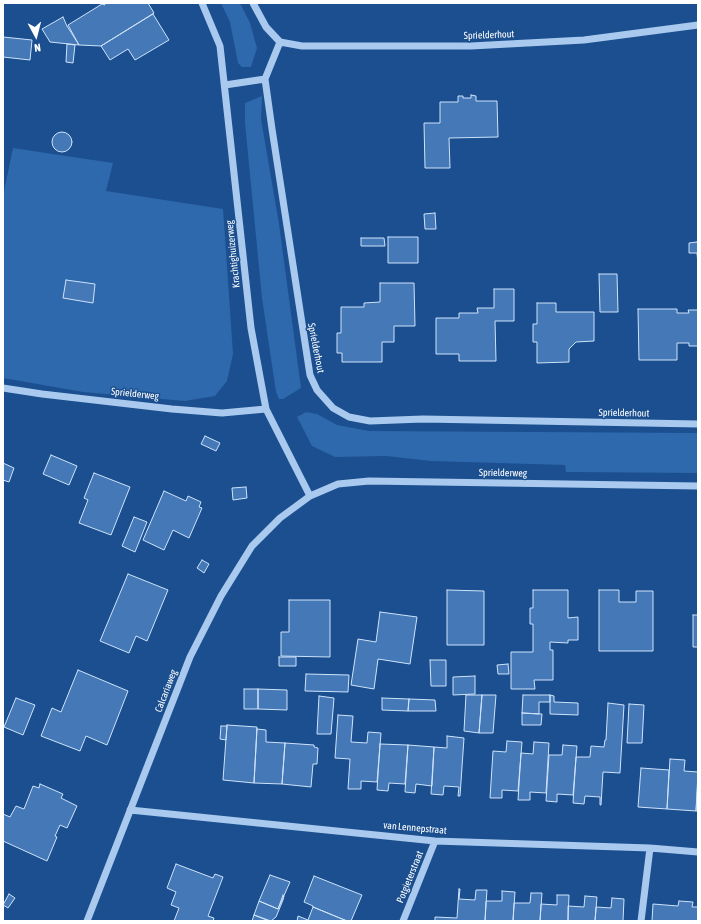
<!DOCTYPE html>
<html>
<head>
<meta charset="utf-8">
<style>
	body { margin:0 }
	#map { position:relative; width:701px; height:924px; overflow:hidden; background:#1b4f8f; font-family:"Asap Condensed",sans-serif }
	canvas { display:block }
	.frame { position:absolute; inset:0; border:4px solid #fff; pointer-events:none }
	.north { position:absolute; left:16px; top:16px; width:40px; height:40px; -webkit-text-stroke:3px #1b4f8f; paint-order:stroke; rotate:173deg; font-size:11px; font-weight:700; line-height:16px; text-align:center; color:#fff }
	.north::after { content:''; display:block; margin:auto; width:14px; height:18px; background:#fff; clip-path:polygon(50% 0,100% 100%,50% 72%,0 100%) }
</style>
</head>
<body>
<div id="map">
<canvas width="701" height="924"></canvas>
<div class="frame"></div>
<div class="north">N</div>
</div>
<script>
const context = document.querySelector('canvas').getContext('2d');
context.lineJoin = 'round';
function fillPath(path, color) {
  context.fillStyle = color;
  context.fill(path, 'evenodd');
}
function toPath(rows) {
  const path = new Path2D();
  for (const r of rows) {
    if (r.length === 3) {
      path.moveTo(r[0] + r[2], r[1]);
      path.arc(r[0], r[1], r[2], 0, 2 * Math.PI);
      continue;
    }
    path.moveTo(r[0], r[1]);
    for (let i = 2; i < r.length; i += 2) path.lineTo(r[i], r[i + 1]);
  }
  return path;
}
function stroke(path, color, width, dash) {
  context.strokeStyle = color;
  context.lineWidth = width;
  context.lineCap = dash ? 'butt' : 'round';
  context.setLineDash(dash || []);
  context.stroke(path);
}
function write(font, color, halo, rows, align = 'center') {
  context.font = font + ' "Asap Condensed",sans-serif';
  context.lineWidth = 3;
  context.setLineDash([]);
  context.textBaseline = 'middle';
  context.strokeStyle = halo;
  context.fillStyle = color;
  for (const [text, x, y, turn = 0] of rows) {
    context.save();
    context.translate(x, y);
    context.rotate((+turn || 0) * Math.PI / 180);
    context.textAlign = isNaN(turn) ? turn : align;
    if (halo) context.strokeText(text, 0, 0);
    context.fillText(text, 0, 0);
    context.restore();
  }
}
fillPath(toPath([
	[221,3,240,3,250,23,257,48,251,67,242,67,238,63,230,22],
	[262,96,261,119,279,224,301,388,283,399,279,399,276,392,262,298,245,123,245,103],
	[13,148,113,163,106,191,223,209,233,354,227,381,215,396,185,401,83,392,3,378,3,196],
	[306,412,317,414,337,425,369,431,698,433,698,473,566,472,565,465,431,461,386,456,335,457,312,446,297,417]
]), '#2e69ad');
const building = toPath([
	[104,3,148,3,154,13,101,46,79,45,68,25,102,4,105,5,104,3],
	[153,14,169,40,135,60,128,49,110,60,101,46,153,14],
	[63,17,67,26,79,45,50,42,42,29,63,17],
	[3,37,32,40,30,60,3,57,3,37],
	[67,44,75,45,73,63,66,62,67,44],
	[471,95,476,96,476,101,497,101,498,137,449,138,450,168,425,168,424,123,440,123,440,102,458,102,458,96,463,96,463,98,471,98,471,95],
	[62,142,10],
	[435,213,436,229,425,229,424,214,435,213],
	[388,237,418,237,418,263,388,263,388,237],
	[361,238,384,238,385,246,361,246,361,238],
	[697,242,698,242,698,265,697,253,689,253,689,243,697,242],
	[599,274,617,274,618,312,600,312,599,274],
	[66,280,95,284,93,303,63,298,66,280],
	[380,283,414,283,415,326,394,326,394,342,382,342,382,362,342,362,342,353,337,353,337,333,341,333,341,307,364,307,364,303,380,302,380,283],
	[494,289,514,289,514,321,495,321,496,361,459,361,459,354,436,354,436,318,459,318,459,313,478,313,477,308,494,308,494,289],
	[537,303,556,303,556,312,594,312,594,341,576,342,569,349,569,362,537,363,537,342,533,342,533,324,537,324,537,303],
	[638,309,677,309,677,313,689,313,688,310,698,310,698,346,689,346,689,343,677,343,677,360,639,360,638,309],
	[205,436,220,443,216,451,201,444,205,436],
	[51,455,77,466,69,485,43,474,51,455],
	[3,463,14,468,9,482,3,480,3,463],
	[94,473,130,487,111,535,79,523,88,500,84,498,94,473],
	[246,487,247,498,233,500,232,488,246,487],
	[164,491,186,501,188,496,201,502,199,507,202,508,189,538,173,530,164,550,143,540,164,491],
	[134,517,147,522,135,552,122,546,134,517],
	[202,560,209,564,204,573,197,568,202,560],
	[128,574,168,590,147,641,136,636,129,653,100,641,128,574],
	[447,590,484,591,484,645,447,645,447,590],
	[533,590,568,590,568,618,578,617,578,640,568,640,568,643,550,642,550,650,553,650,553,680,534,680,535,689,511,689,511,652,533,652,533,624,530,624,530,608,533,608,533,590],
	[599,590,619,590,619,602,636,602,636,591,653,591,653,651,599,651,599,590],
	[289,600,330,600,330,657,281,656,281,632,289,632,289,600],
	[380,612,417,617,410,664,378,659,374,689,351,685,358,639,376,642,380,612],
	[693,615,698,615,698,647,693,647,693,615],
	[279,657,296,657,296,666,279,666,279,657],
	[430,660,446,660,446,686,431,686,430,660],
	[508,664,509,674,498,674,497,665,508,664],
	[78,670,128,691,107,745,86,736,80,751,41,736,52,708,61,712,78,670],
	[306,674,349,675,348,692,305,691,306,674],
	[475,676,475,694,453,695,453,677,475,676],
	[244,689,258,689,258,709,244,709,244,689],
	[258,689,287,690,287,710,258,709,258,689],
	[466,695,482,695,479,733,464,731,466,695],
	[482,695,496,695,493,733,479,733,482,695],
	[523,695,550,695,550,702,539,702,539,714,522,713,523,695],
	[550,695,554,696,554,702,578,703,578,715,550,714,550,695],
	[319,696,334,698,331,734,317,734,319,696],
	[16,698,35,705,23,735,4,727,16,698],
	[382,698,409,699,408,711,382,710,382,698],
	[409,699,435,700,436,711,408,711,409,699],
	[608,703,624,705,620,773,603,772,601,805,600,805,600,797,585,796,584,804,573,803,576,757,590,757,591,746,604,747,605,740,606,740,608,703],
	[629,704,644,705,642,743,627,743,629,704],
	[522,713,542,714,541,725,522,725,522,713],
	[338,715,353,716,351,742,367,743,368,732,381,733,377,782,361,781,361,789,348,789,350,759,335,758,338,715],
	[227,725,257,727,254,783,223,780,227,725],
	[221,726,227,726,226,740,220,739,221,726],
	[257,729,266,730,266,742,285,743,282,784,254,783,257,729],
	[447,736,464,738,460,796,458,796,459,787,444,786,443,795,431,794,434,747,447,748,447,736],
	[507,741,522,742,518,791,502,790,502,798,490,798,493,751,506,752,507,741],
	[534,742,549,743,546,793,530,792,530,800,518,800,521,753,533,754,534,742],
	[285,743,314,745,314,747,318,748,317,764,313,764,311,787,282,784,285,743],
	[380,744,408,745,405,784,389,783,388,791,377,790,380,744],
	[408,745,434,747,432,786,416,784,415,793,405,792,408,745],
	[563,745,577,746,573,795,557,794,557,802,546,801,549,755,562,755,563,745],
	[670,759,685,760,684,771,698,772,696,811,667,809,670,759],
	[641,768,669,770,667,809,638,807,641,768],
	[698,781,698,811,696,811,698,781],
	[40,784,63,794,61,798,77,806,67,828,60,825,55,836,57,837,47,861,3,841,3,814,10,817,16,806,24,809,33,786,39,788,40,784],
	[176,864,213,878,215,874,223,877,208,916,214,918,213,921,174,921,179,908,171,905,176,892,167,888,176,864],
	[270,875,290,882,278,909,259,901,270,875],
	[314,876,362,895,351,921,347,921,313,907,313,906,304,902,314,876],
	[459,889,460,889,459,899,475,900,476,890,487,890,485,921,435,921,435,917,457,918,459,889],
	[502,891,515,892,513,921,485,921,486,901,502,901,502,891],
	[531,893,542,893,540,921,513,921,514,903,530,903,531,893],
	[9,894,15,898,8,908,3,905,9,894],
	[283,895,284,896,283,900,276,917,271,921,254,915,259,901,278,909,283,895],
	[557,895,569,895,568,921,540,921,541,904,557,905,557,895],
	[585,896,597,897,595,921,568,921,568,906,584,907,585,896],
	[612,898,624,899,623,921,595,921,596,907,611,908,612,898],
	[679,901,693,902,692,907,698,907,698,921,652,921,653,904,678,906,679,901],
	[313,907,347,921,297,921,298,916,308,920,313,907],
	[254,915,269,921,252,921,254,915]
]);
fillPath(building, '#4478b7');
stroke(building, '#cfe3fa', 1);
stroke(toPath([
	[202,3,220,46,251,328,266,409,310,496],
	[253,3,266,27,280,42,302,46,471,46,584,40,698,25],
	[280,42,265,79,272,129,310,375,317,390,333,408,349,417,370,421,423,419,698,424],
	[225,85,265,79],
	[3,388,42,394,172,409,222,413,266,409],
	[130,810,435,841,650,848,698,852],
	[87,921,190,657,221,596,252,546,280,518,310,496,338,484,369,481,698,486],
	[403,921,435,841],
	[641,921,650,848]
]), '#a9c9ee', 7);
write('10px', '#fff', '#1b4f8f', [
	["Sprielderhout",489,35,-2],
	["Krachtighuizerweg",233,254,-96],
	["Sprielderhout",316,348,79],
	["Sprielderweg",135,394,6],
	["Sprielderhout",624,413,1],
	["Sprielderweg",503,473,1],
	["Calcariaweg",166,691,-69],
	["van Lennepstraat",415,828,5],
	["Potgieterstraat",410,877,-68]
]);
</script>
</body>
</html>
